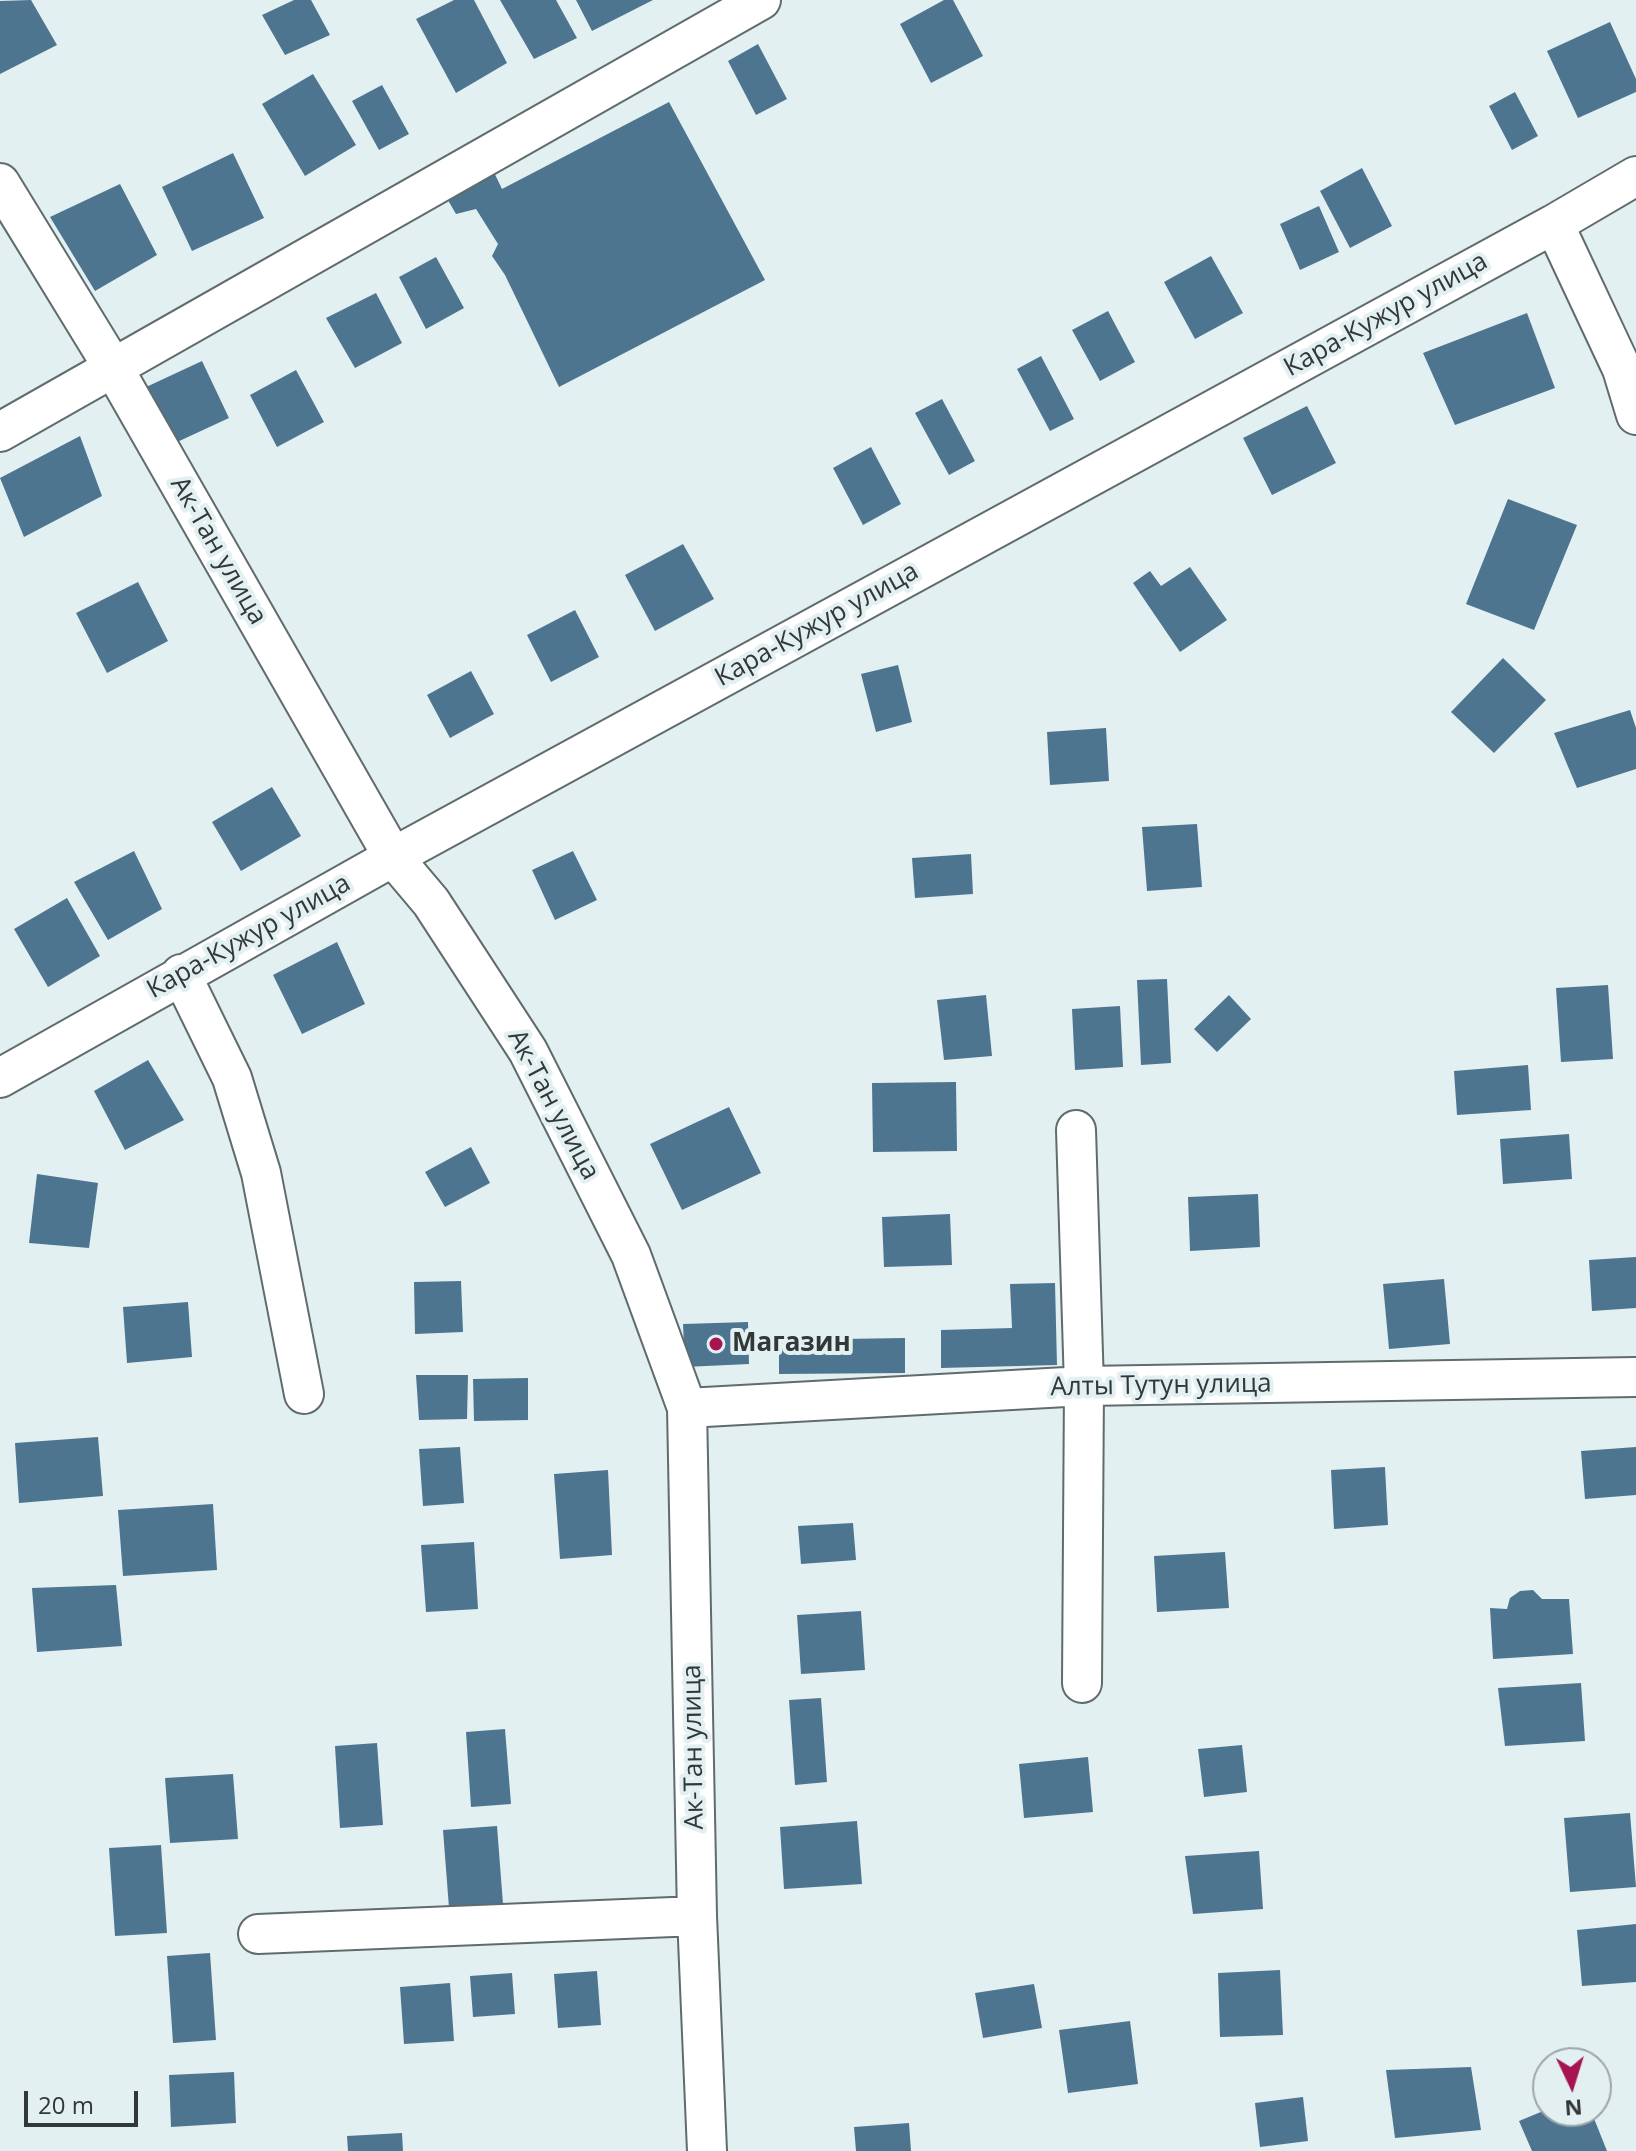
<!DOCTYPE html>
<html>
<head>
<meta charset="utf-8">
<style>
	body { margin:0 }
	#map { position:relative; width:1636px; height:2151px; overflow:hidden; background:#e3f0f2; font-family:"Open Sans",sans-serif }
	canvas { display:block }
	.north { position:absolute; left:1532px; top:2047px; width:80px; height:80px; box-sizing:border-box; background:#e3f0f2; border:2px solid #9ca6a8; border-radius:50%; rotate:176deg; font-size:22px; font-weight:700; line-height:32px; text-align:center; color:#323738 }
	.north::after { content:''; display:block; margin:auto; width:28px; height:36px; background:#a61451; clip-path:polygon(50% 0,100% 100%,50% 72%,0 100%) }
	.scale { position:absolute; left:24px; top:2091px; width:114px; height:36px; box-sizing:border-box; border:4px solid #323738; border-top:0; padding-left:10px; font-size:24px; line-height:28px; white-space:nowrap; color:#323738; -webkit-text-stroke:6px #e3f0f2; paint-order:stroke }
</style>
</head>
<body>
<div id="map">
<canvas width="1636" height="2151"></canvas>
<div class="north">N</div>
<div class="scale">20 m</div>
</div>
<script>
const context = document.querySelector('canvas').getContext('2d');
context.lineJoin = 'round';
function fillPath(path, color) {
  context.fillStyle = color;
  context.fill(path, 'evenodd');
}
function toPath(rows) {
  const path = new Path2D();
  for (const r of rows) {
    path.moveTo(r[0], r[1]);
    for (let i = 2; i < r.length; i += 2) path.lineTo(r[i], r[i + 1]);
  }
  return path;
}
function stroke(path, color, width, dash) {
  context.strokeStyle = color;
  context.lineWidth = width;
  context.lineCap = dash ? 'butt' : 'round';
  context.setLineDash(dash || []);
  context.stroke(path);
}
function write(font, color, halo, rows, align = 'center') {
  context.font = font + ' "Open Sans",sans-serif';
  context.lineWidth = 8;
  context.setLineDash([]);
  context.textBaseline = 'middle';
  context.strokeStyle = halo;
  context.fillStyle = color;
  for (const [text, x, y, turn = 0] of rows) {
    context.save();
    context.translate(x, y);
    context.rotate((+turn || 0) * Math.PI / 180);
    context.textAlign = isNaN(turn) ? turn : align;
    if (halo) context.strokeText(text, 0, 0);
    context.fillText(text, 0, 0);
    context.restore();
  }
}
fillPath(toPath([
	[31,0,57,45,0,74,0,1],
	[294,0,311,0,330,35,285,55,262,15],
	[454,0,474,0,507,63,456,93,416,19],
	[500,0,556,0,577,38,534,59],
	[576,0,653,0,592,31],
	[944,0,953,0,983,56,931,83,900,24],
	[1610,22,1636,79,1636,92,1578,118,1547,51],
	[758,44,787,99,756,115,728,61],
	[313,74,356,145,305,176,262,104],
	[382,85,409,134,379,150,352,101],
	[1515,92,1538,136,1512,150,1489,106],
	[669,102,765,280,559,387,505,275,492,256,498,244,476,209,456,214,442,190,490,164,502,189],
	[233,153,264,218,192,251,162,187],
	[1362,168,1392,226,1350,248,1320,191],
	[120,184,157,255,95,291,50,217],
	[1319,206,1339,252,1300,270,1280,224],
	[1211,256,1243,313,1195,339,1164,282],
	[436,257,464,308,426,329,399,277],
	[376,293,402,343,355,368,326,318],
	[1108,311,1135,362,1100,381,1072,330],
	[1527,313,1555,388,1455,425,1423,353],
	[1041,356,1074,419,1050,431,1017,369],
	[202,361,229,418,175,443,144,388],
	[296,370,324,422,277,447,250,395],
	[942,399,975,461,949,475,915,413],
	[1307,406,1336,463,1272,495,1243,438],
	[80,436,102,496,24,537,0,478],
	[871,447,901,504,863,525,833,468],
	[1508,499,1577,525,1534,630,1466,604],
	[683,544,714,599,655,631,625,575],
	[1190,567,1227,620,1180,652,1133,583,1150,571,1161,586],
	[138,582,168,641,107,673,76,613],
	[575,610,599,657,551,682,527,635],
	[1503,658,1546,700,1494,753,1451,712],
	[898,665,912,722,876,732,861,674],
	[471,671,494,714,450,738,427,695],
	[1630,710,1636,728,1636,769,1577,788,1554,733],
	[1106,728,1109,781,1050,785,1047,732],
	[272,787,301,836,241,871,212,822],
	[1197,824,1202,887,1147,891,1142,827],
	[134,851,162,909,108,940,74,882],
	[573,851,597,900,555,920,532,870],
	[971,854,973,894,915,898,912,858],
	[67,898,100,956,48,987,14,929],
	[337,942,365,1004,302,1034,273,975],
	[1167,979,1171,1063,1141,1065,1137,980],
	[1608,985,1613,1059,1561,1062,1556,988],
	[986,995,992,1056,944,1060,937,1000],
	[1229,995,1251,1019,1217,1052,1194,1029],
	[1120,1006,1123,1067,1075,1070,1072,1009],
	[148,1060,184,1120,125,1150,94,1091],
	[1528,1065,1531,1110,1457,1115,1454,1071],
	[956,1082,957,1151,873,1152,872,1083],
	[729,1107,761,1173,682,1210,650,1144],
	[1569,1134,1572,1179,1503,1184,1500,1139],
	[471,1147,490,1183,445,1207,425,1172],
	[37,1174,98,1183,89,1248,29,1243],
	[1258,1194,1260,1247,1190,1251,1188,1197],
	[950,1214,952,1265,884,1267,882,1217],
	[1636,1257,1636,1308,1592,1311,1589,1260],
	[1444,1279,1450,1344,1389,1349,1383,1284],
	[461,1281,463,1332,415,1334,414,1282],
	[1055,1283,1057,1365,941,1368,941,1330,1012,1328,1010,1284],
	[188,1302,192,1357,127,1363,123,1307],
	[748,1322,749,1364,685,1367,683,1324],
	[905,1338,905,1373,779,1374,779,1340],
	[416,1375,468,1375,467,1419,419,1420],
	[528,1378,528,1420,474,1421,473,1379],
	[98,1437,103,1496,19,1503,15,1443],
	[460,1447,464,1503,423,1506,419,1449],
	[1636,1447,1636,1495,1585,1499,1581,1451],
	[1385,1467,1388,1525,1334,1529,1331,1470],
	[608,1470,612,1555,560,1559,554,1474],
	[213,1504,217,1570,123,1576,118,1510],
	[853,1523,856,1560,801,1564,798,1526],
	[474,1542,478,1609,426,1612,421,1545],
	[1225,1552,1229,1608,1157,1612,1154,1556],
	[116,1585,122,1646,37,1652,32,1588],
	[1533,1590,1542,1599,1569,1599,1573,1654,1493,1659,1490,1608,1507,1609,1510,1598,1520,1591],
	[861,1611,865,1670,801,1674,797,1615],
	[1581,1683,1585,1741,1505,1746,1498,1688],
	[821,1698,827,1782,795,1785,789,1700],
	[505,1729,511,1804,471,1807,466,1732],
	[377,1743,383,1825,340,1828,335,1746],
	[1242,1745,1247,1792,1204,1797,1198,1749],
	[1088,1757,1093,1812,1024,1818,1019,1764],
	[233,1774,238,1839,170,1843,165,1778],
	[1630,1813,1636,1887,1570,1892,1564,1818],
	[857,1821,862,1884,784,1889,780,1827],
	[497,1826,503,1904,449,1908,443,1830],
	[161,1845,167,1933,115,1936,109,1848],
	[1259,1851,1263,1909,1193,1914,1185,1856],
	[1636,1924,1636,1982,1582,1986,1577,1930],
	[210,1953,216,2040,173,2043,167,1956],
	[1280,1970,1283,2035,1220,2037,1218,1973],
	[597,1971,601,2025,558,2028,554,1974],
	[512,1973,515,2014,473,2017,470,1976],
	[450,1983,454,2041,404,2044,400,1987],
	[1034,1984,1042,2028,983,2038,975,1993],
	[1130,2021,1138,2084,1068,2093,1059,2030],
	[1471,2067,1481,2130,1395,2138,1386,2070],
	[234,2072,236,2123,171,2127,169,2075],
	[1303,2097,1308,2141,1260,2147,1255,2103],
	[1548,2109,1591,2111,1607,2151,1532,2151,1519,2121],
	[909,2123,911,2151,856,2151,854,2127],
	[402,2133,403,2151,348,2151,347,2136]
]), '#4e7590');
const street = toPath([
	[0,183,114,369,393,857,431,902,528,1051,631,1255,687,1408,697,1916,707,2151],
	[1554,224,1622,369,1636,415],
	[0,432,761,0],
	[181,974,232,1078,261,1173,304,1394],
	[0,1078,393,857,1554,224,1636,176],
	[1076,1130,1084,1386,1082,1683],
	[687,1408,1084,1386,1636,1377],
	[258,1934,697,1916]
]);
stroke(street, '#606b6d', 42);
stroke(street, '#fff', 38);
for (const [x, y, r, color] of [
	[716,1344,8,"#a61451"]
]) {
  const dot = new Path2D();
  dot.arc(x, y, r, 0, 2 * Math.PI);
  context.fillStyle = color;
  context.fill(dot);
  stroke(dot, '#e3f0f2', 3);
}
write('26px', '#323738', '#e3f0f2', [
	["Кара-Кужур улица",1386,315,-29],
	["Ак-Тан улица",218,551,60],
	["Кара-Кужур улица",817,625,-29],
	["Кара-Кужур улица",249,937,-29],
	["Ак-Тан улица",553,1105,62],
	["Алты Тутун улица",1161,1386,-1],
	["Ак-Тан улица",694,1747,-91]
]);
write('bold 26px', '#323738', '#e3f0f2', [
	["Магазин",732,1344]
], 'left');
</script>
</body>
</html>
